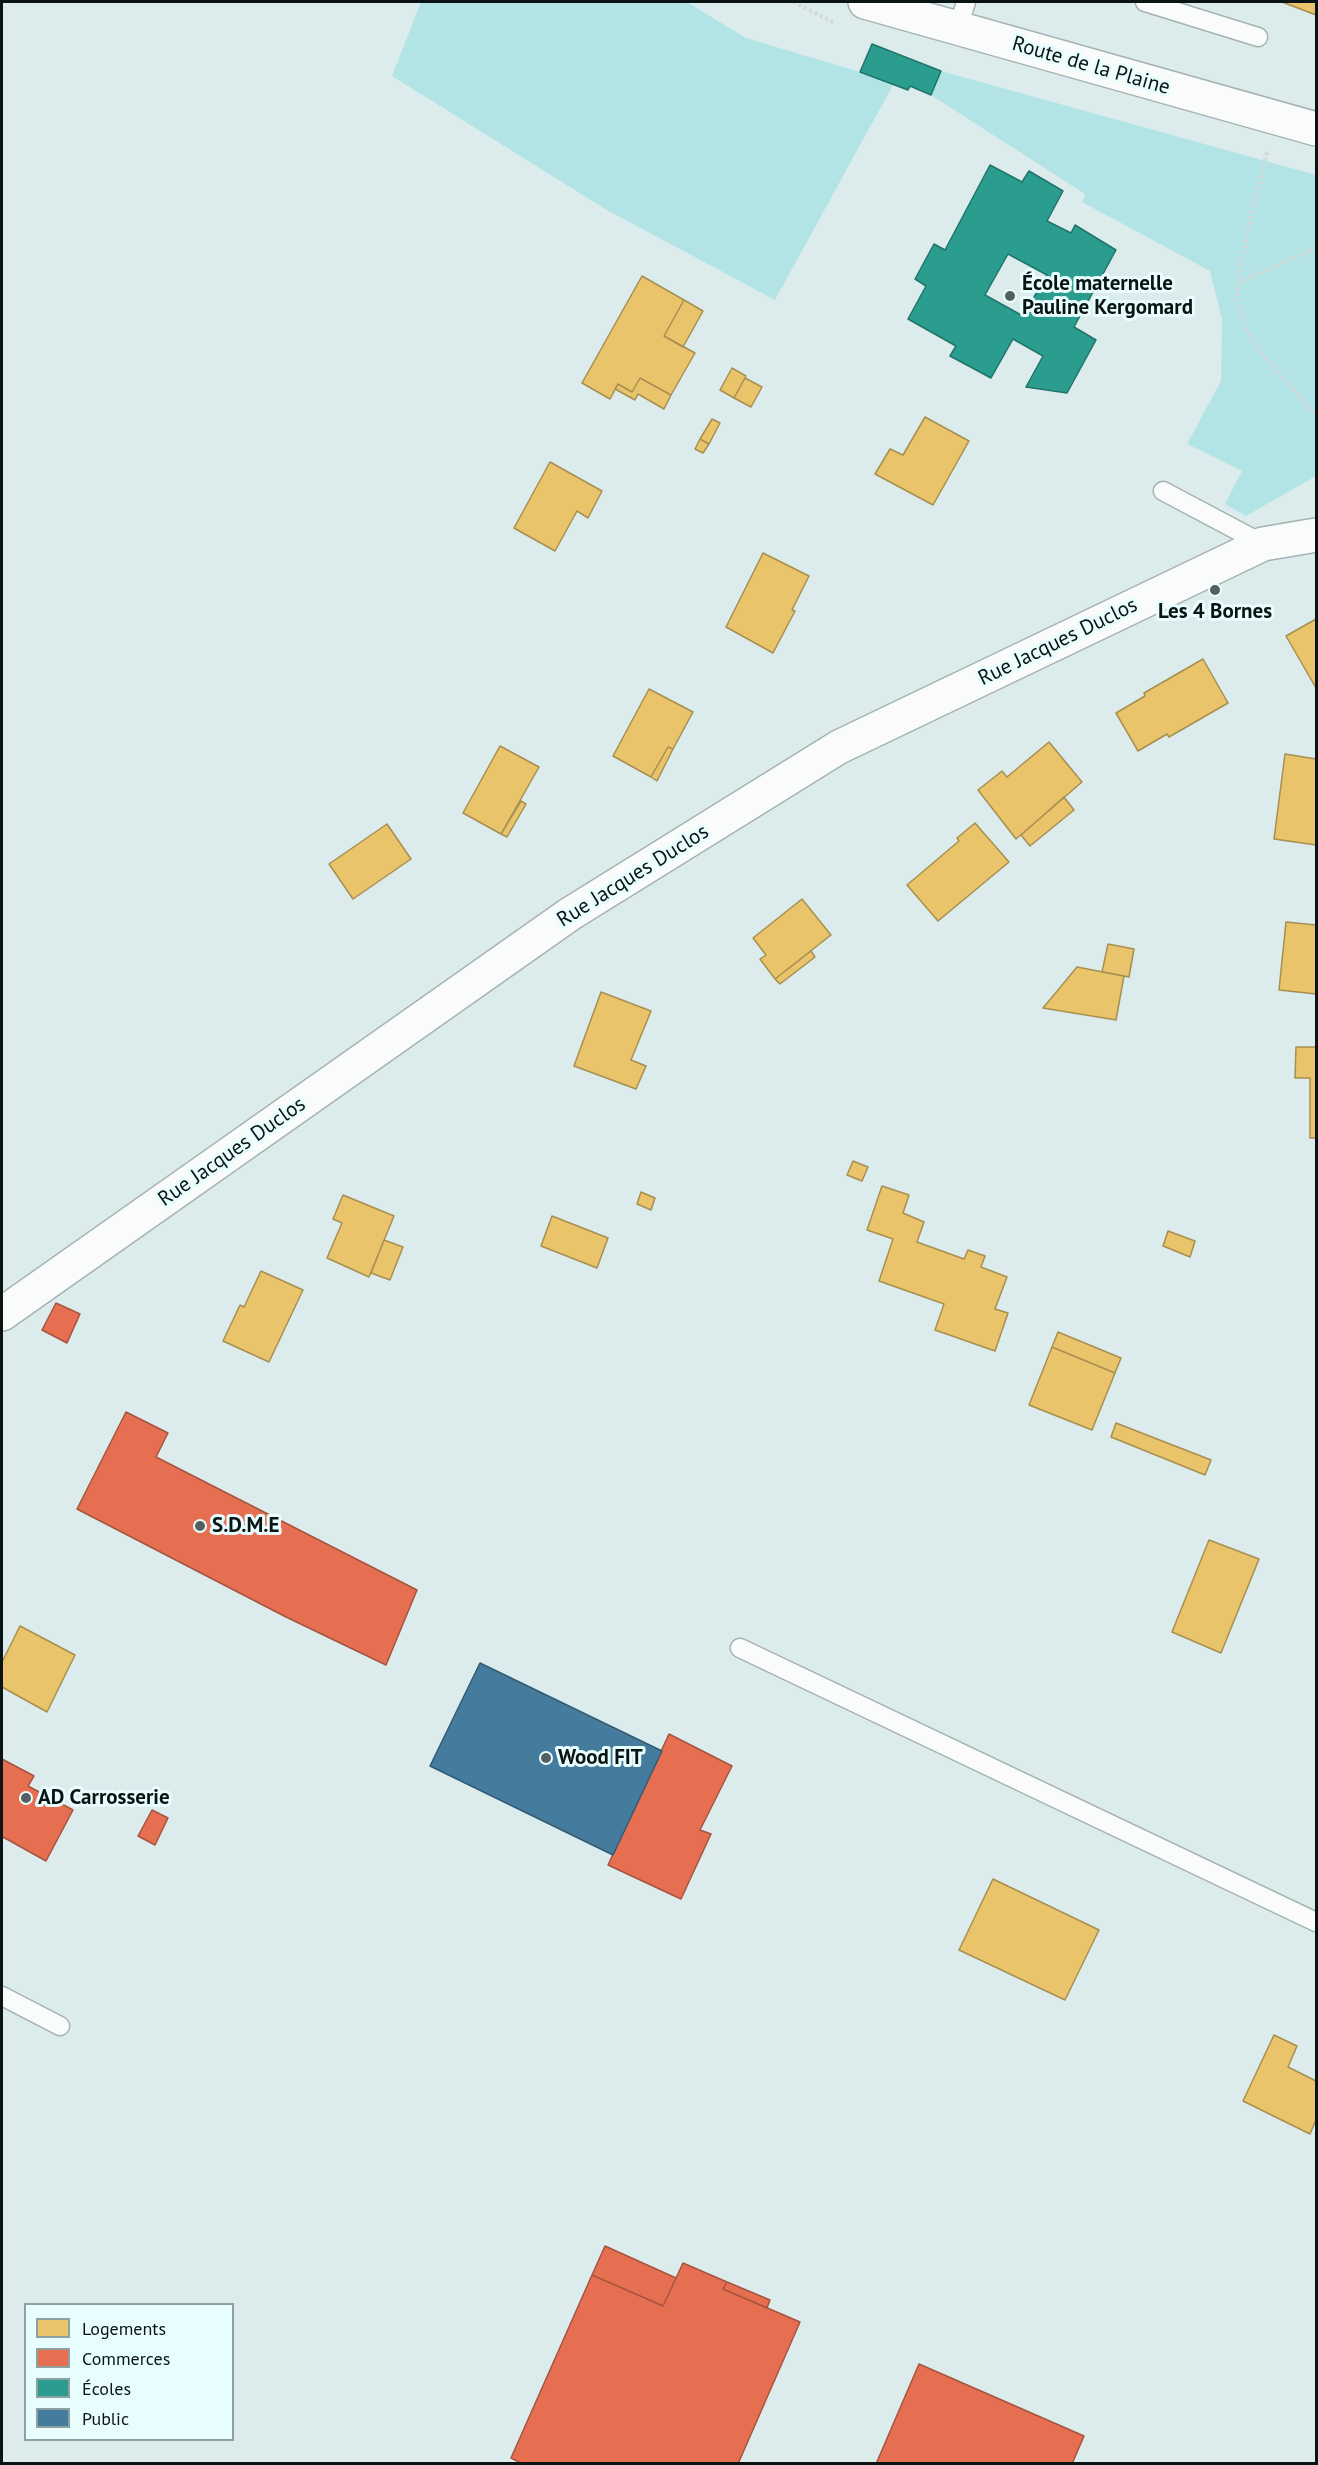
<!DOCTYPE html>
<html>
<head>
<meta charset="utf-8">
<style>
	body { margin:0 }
	#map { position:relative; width:1318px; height:2465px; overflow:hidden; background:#dcecec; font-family:"PT Sans",sans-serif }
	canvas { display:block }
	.frame { position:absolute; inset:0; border:3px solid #0a1414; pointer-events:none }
	.legend { position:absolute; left:24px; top:2303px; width:210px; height:138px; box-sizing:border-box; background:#e8fefe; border:2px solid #8fa0a0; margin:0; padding:8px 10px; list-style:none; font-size:18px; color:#0a1414 }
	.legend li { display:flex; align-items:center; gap:12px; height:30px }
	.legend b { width:30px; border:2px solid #8fa0a0 }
</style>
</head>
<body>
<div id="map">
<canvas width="1318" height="2465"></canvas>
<div class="frame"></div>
<ul class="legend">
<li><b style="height:16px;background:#e9c46a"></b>Logements</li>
<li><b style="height:16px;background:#e76f51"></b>Commerces</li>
<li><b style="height:16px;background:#2a9d8f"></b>Écoles</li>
<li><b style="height:16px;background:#457b9d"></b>Public</li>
</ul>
</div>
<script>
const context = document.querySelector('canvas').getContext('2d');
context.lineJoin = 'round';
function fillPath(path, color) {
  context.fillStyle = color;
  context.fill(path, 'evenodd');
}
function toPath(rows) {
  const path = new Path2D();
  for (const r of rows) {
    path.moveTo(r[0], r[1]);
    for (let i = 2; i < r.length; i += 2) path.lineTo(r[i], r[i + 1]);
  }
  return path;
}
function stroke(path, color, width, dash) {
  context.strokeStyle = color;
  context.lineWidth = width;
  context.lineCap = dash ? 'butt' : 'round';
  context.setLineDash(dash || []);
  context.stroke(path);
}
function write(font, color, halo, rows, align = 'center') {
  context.font = font + ' "PT Sans",sans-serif';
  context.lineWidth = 6;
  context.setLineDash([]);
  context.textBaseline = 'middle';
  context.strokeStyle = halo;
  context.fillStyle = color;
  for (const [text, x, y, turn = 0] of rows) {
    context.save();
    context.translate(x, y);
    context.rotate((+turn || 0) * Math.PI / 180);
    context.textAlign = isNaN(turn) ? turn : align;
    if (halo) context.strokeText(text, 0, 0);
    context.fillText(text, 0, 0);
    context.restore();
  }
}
fillPath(toPath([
	[421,2,687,2,746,38,860,72,893,85,775,300,605,209,392,76],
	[941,71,1316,175,1316,476,1246,516,1225,504,1242,471,1187,444,1221,381,1222,319,1210,271,1082,202,1085,194,931,95]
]), '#b3e4e5');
const homes = toPath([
	[1282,2,1316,2,1316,15,1282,2],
	[642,276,684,300,664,336,695,353,671,395,640,378,632,392,618,384,610,399,582,383,642,276],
	[684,300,703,311,683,347,664,336,684,300],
	[732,368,746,376,734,398,720,390,732,368],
	[640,378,671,395,664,409,638,394,635,400,615,389,618,384,632,392,640,378],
	[745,378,762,387,751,407,734,398,745,378],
	[925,417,969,441,933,505,875,474,890,449,903,455,925,417],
	[712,419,720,423,709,444,700,439,712,419],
	[700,439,709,444,703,453,695,449,700,439],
	[550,462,602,491,588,518,577,511,555,551,514,528,550,462],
	[763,553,809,576,792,610,795,611,773,653,726,627,763,553],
	[1316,619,1316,688,1286,636,1316,619],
	[1203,659,1228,703,1169,737,1167,734,1138,751,1116,713,1145,696,1144,693,1203,659],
	[649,689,693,712,673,749,668,747,651,777,613,756,649,689],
	[1049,742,1082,782,1016,839,978,790,1002,771,1007,777,1049,742],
	[500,746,539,767,501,834,463,813,500,746],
	[668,747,673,749,657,781,651,777,668,747],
	[1285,754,1316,759,1316,845,1274,839,1285,754],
	[1064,797,1074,810,1030,846,1021,835,1064,797],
	[521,801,526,804,507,837,501,834,521,801],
	[975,823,1009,862,938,921,907,885,959,841,957,838,975,823],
	[387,824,411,859,353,899,329,864,387,824],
	[802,899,831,935,775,979,760,959,766,955,753,938,802,899],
	[1286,922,1316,925,1316,994,1279,990,1286,922],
	[1108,944,1134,949,1129,977,1102,972,1108,944],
	[811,951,815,957,780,984,775,979,811,951],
	[1077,967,1124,976,1116,1020,1043,1008,1077,967],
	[601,992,651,1011,631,1060,646,1066,636,1089,574,1066,601,992],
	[1296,1047,1316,1047,1316,1138,1310,1138,1310,1078,1295,1078,1296,1047],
	[853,1161,868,1167,862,1181,847,1175,853,1161],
	[882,1186,909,1195,903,1213,924,1222,917,1242,964,1259,968,1250,985,1256,981,1267,1007,1277,995,1309,1008,1313,995,1351,935,1330,944,1304,879,1281,893,1239,867,1230,882,1186],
	[641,1192,655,1198,651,1210,637,1204,641,1192],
	[343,1195,394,1216,369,1277,327,1258,342,1223,333,1219,343,1195],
	[552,1216,608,1238,597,1268,541,1246,552,1216],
	[1168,1231,1195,1241,1190,1257,1163,1246,1168,1231],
	[384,1240,403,1247,390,1280,371,1273,384,1240],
	[261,1271,303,1290,269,1362,223,1341,240,1305,244,1307,261,1271],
	[1058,1332,1121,1358,1115,1373,1052,1347,1058,1332],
	[1052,1347,1115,1373,1092,1430,1029,1405,1052,1347],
	[1116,1423,1211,1460,1205,1475,1111,1437,1116,1423],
	[1209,1540,1259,1559,1221,1653,1172,1632,1209,1540],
	[20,1626,75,1655,47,1712,2,1687,2,1662,20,1626],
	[993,1879,1099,1930,1065,2000,959,1950,993,1879],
	[1274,2035,1297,2046,1288,2067,1316,2081,1316,2120,1310,2134,1243,2101,1274,2035]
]);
fillPath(homes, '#e9c46a');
stroke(homes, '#a68f50', 1.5);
const shops = toPath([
	[56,1303,80,1314,67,1343,42,1330,56,1303],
	[126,1412,168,1433,156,1457,417,1590,386,1665,286,1617,77,1509,126,1412],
	[669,1734,732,1766,700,1830,711,1834,681,1899,608,1865,669,1734],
	[2,1759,34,1776,28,1786,73,1810,46,1861,3,1837,2,1840,2,1759],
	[152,1810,168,1818,155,1845,138,1836,152,1810],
	[605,2246,676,2278,663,2306,592,2275,605,2246],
	[683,2263,727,2282,723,2289,800,2322,738,2464,523,2464,511,2458,592,2275,663,2306,683,2263],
	[727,2282,770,2300,767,2308,723,2289,727,2282],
	[919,2364,1084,2436,1072,2464,876,2464,919,2364]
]);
fillPath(shops, '#e76f51');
stroke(shops, '#a5543f', 1.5);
const schools = toPath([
	[872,44,941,71,931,95,910,86,908,90,860,72,872,44],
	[990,165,1022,182,1029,171,1063,191,1047,221,1071,233,1075,225,1116,250,1074,327,1096,340,1067,393,1026,387,1043,356,1013,339,991,378,950,356,956,346,908,319,926,286,915,279,934,244,945,250,990,165],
	[1008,254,1047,275,1023,316,985,295,1008,254]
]);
fillPath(schools, '#2a9d8f');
stroke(schools, '#20746a', 1.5);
const public = toPath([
	[480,1663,662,1751,613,1855,430,1766,480,1663]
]);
fillPath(public, '#457b9d');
stroke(public, '#335c74', 1.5);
const lane = toPath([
	[1145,2,1258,37],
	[958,28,966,2],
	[1163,491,1263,544],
	[740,1648,1316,1922],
	[2,1996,60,2026]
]);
const street = toPath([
	[865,2,1316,129]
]);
const secondary = toPath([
	[2,1314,570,914,839,747,1263,544,1316,535]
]);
stroke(lane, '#a6b2b2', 21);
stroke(street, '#a6b2b2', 36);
stroke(secondary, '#a6b2b2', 36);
stroke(toPath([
	[793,2,835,23],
	[1267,152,1240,265,1237,302,1247,331,1262,354,1316,416],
	[1238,283,1316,248]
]), '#d4d8d8', 4, [3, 3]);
stroke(lane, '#fafcfc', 18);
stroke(street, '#fafcfc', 33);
stroke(secondary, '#fafcfc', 33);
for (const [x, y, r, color] of [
	[1010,296,6,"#546060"],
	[1215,590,6,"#546060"],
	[200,1526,6,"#546060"],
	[546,1758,6,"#546060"],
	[26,1798,6,"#546060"]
]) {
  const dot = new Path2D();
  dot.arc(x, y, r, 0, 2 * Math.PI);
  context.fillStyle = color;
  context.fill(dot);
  stroke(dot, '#e8fefe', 2);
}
write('21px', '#0a1414', '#e8fefe', [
	["Route de la Plaine",1091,66,16],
	["Rue Jacques Duclos",1058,642,-26],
	["Rue Jacques Duclos",633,876,-32],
	["Rue Jacques Duclos",232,1152,-35]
]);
write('bold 21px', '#0a1414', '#e8fefe', [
	["École maternelle",1022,284],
	["Pauline Kergomard",1022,308],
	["Les 4 Bornes",1215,612,"center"],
	["S.D.M.E",212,1526],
	["Wood FIT",558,1758],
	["AD Carrosserie",38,1798]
], 'left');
</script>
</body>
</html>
